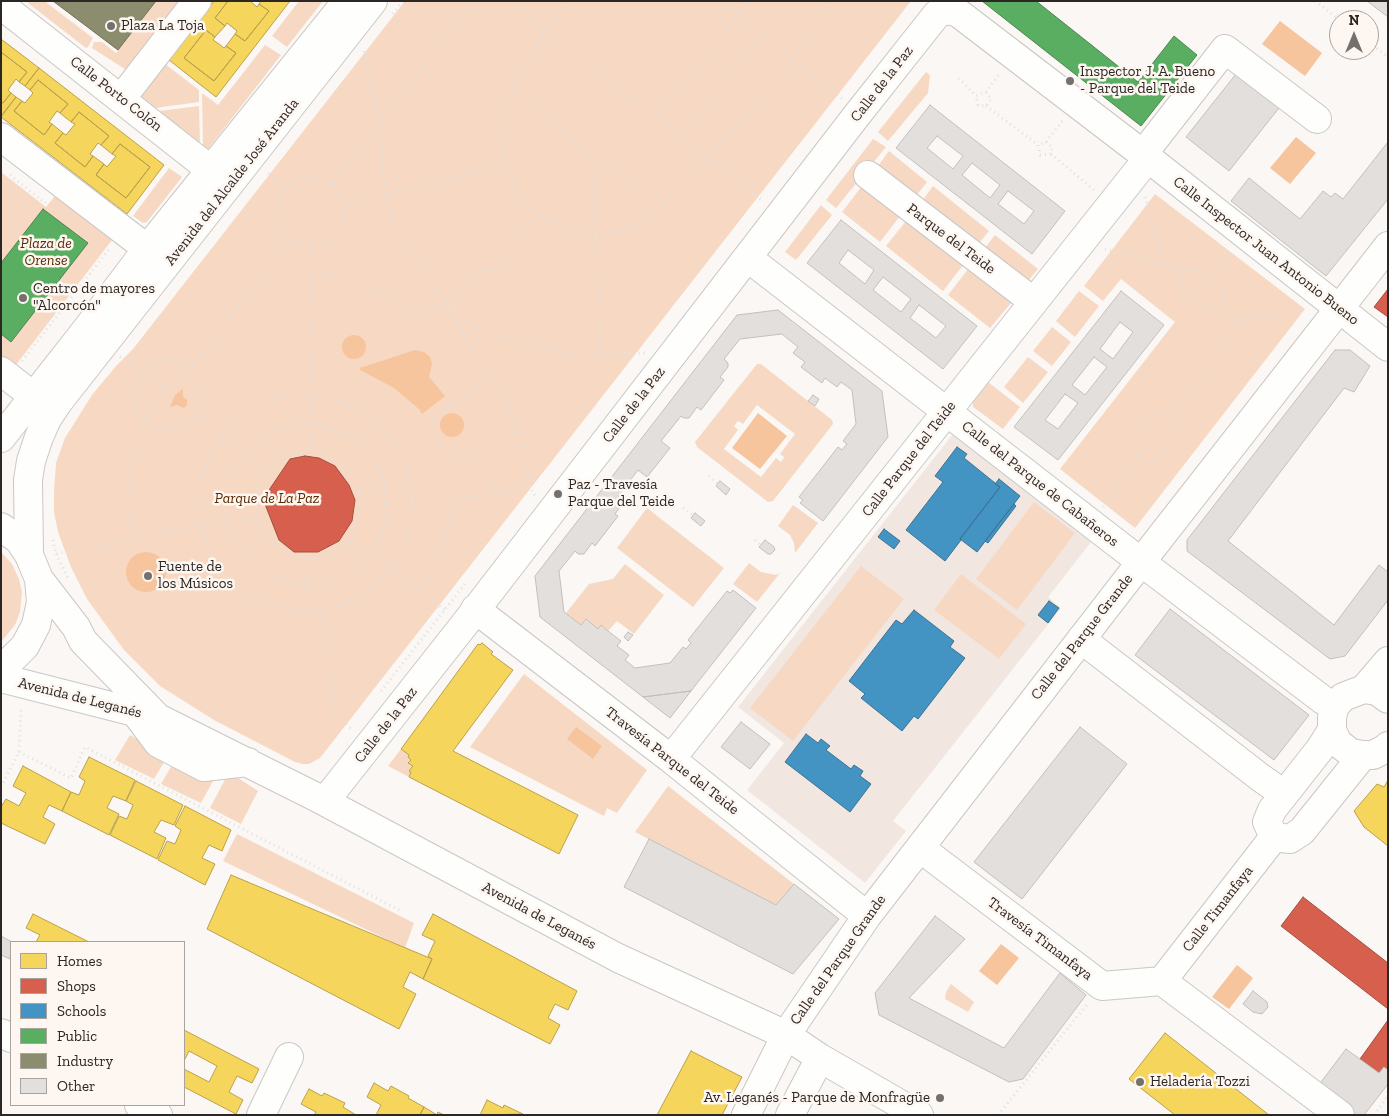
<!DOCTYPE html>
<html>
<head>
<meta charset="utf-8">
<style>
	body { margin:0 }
	#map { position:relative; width:1389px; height:1116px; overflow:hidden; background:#faf7f4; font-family:"Zilla Slab",serif }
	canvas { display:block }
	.frame { position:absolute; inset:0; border:2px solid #2a2725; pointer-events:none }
	.legend { position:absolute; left:10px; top:941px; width:175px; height:165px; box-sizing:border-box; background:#fef6f0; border:1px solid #a9a39f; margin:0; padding:6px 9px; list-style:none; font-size:15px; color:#2a2725 }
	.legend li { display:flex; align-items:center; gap:10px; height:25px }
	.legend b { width:25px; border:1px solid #a9a39f }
	.north { position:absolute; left:1329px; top:10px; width:50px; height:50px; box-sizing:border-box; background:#fef6f0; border:1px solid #a9a39f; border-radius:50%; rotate:0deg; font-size:14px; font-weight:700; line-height:20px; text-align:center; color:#2a2725 }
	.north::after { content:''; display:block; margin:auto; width:18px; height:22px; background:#73706d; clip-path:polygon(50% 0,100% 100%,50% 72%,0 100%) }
</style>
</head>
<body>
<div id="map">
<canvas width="1389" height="1116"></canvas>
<div class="frame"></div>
<ul class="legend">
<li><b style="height:14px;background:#f6d55c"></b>Homes</li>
<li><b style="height:14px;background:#d6604d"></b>Shops</li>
<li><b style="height:14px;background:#4393c3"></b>Schools</li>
<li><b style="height:14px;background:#5aae61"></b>Public</li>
<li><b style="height:14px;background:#8c8c6e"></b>Industry</li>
<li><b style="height:14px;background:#e2dfdd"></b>Other</li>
</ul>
<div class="north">N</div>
</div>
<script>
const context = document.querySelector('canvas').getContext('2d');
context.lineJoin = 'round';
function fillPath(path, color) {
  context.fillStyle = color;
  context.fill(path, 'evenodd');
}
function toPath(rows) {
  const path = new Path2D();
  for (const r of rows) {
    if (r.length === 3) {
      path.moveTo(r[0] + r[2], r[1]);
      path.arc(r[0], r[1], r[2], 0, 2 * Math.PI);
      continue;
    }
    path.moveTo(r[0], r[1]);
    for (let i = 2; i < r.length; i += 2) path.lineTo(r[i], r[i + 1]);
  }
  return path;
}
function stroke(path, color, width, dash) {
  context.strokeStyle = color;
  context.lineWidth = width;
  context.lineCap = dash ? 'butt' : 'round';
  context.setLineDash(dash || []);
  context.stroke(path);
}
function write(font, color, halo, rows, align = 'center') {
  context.font = font + ' "Zilla Slab",serif';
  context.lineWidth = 5;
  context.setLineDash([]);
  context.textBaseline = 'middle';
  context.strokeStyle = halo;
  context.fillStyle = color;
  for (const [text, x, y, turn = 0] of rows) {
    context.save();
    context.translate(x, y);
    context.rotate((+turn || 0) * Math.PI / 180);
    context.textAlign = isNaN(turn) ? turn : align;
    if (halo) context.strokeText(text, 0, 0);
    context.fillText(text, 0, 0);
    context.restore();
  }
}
fillPath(toPath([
	[953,434,1091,542,1048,597,1061,608,893,821,906,831,865,883,747,790,784,743,738,707]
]), '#f1e7e0');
fillPath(toPath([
	[29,1,47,1,47,3,93,38,88,47,86,48,28,3],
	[156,1,186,1,131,73,92,48,94,42,102,42,116,53],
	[299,1,323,1,287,47,272,36],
	[405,1,911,1,320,758,309,764,302,764,295,762,214,720,160,686,124,650,87,599,71,567,58,532,54,512,54,492,56,463,65,438,92,395,117,365,133,349],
	[265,45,281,55,208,149,203,145,202,93,218,105],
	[165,64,199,90,199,102,155,108,142,97,142,93],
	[926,72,930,75,928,93,888,141,878,132],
	[199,106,200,143,159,111],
	[873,139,886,147,836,208,826,200],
	[889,151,927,182,913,200,875,170],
	[169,168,182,177,147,222,143,223,133,216],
	[1,172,46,207,55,196,112,240,15,366,1,356],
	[865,182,904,211,880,242,842,212],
	[933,186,989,231,975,248,919,205],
	[1155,194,1305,309,1135,528,1060,469,1175,322,1121,279,1103,301,1084,286],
	[821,205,832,215,796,260,785,252],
	[910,216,967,260,943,291,886,246],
	[995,235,1038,269,1024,286,981,253],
	[972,264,1016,297,990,328,948,295],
	[1079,291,1099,306,1075,337,1056,321],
	[1052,327,1071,342,1052,366,1033,351],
	[1028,357,1048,372,1023,403,1004,387],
	[757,364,761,364,832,420,833,424,773,501,768,502,697,447,695,442],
	[757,405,795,434,780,454,784,457,781,462,776,458,761,477,724,449,738,430,734,426,738,421,743,424],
	[988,382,1020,407,1003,429,973,407,973,402],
	[1034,502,1075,533,1017,610,976,579],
	[793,505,818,523,795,553,794,543,790,535,778,526],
	[647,508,724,568,693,607,617,548],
	[1,552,12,564,19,579,22,592,20,612,15,625,1,642],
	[749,563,761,572,776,575,780,573,757,602,733,584],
	[625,564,664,595,634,634,617,621,608,631,601,625,598,629,586,619,581,625,566,613,589,584,613,579],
	[861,566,904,599,793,741,750,708],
	[961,574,1026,624,999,659,934,610],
	[524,674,647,770,617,813,607,808,604,816,470,747],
	[130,735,167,757,154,779,115,760],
	[401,749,409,755,408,757,411,760,408,763,413,766,409,771,411,772,409,777,388,766],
	[176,758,213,781,201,803,161,784],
	[229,772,258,791,241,824,210,808],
	[668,786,794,884,776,905,635,832],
	[237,834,414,923,405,948,223,861],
	[951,984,974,1002,968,1012,945,999,946,992]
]), '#f7d9c3');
fillPath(toPath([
	[1280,21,1322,53,1305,76,1262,44],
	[1296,137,1316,153,1290,184,1270,168],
	[354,347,12],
	[415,350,424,352,430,357,432,364,429,377,445,396,422,414,419,409,394,388,360,370,360,368],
	[183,389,183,397,187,400,187,405,184,408,177,405,170,407,175,395],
	[758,413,787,436,760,469,732,448],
	[452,425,12],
	[146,572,20],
	[576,727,602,746,593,759,567,739],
	[1001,944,1019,958,997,985,979,971],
	[1237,965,1253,978,1229,1009,1212,997]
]), '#f6c49d');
const homes = toPath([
	[214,1,228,1,215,18,225,26,215,37,206,30,184,58,214,81,236,53,226,46,235,34,245,41,269,11,259,4,261,1,290,1,216,97,169,60,214,1],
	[228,1,250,1,257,7,259,4,269,11,245,41,235,34,237,31,227,23,225,26,215,18,228,1],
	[206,30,215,37,213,40,219,44,224,48,226,46,236,53,214,81,184,58,206,30],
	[1,39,39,68,25,86,19,82,27,72,1,52,1,39],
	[1,52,27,72,19,82,16,79,8,90,11,93,3,103,1,102,1,52],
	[39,68,164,165,127,214,1,117,16,97,22,101,14,111,44,135,52,124,63,133,55,143,85,167,93,156,104,164,96,175,126,198,150,167,120,144,112,154,101,145,109,136,79,112,71,122,60,113,68,104,38,80,30,90,25,86,39,68],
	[38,80,68,104,60,113,57,111,49,122,52,124,44,135,14,111,22,101,25,103,33,93,30,90,38,80],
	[11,93,16,97,1,116,1,102,3,103,11,93],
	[79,112,109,136,101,145,98,143,90,154,93,156,85,167,55,143,63,133,66,135,75,124,71,122,79,112],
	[120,144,150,167,126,198,96,175,104,164,107,167,116,156,112,154,120,144],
	[482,643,493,652,491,654,513,670,453,751,578,815,559,854,409,777,411,772,409,771,413,766,408,763,411,760,408,757,409,755,401,749,478,644,480,645,482,643],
	[89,757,135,780,126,801,113,796,107,808,119,814,109,835,62,811,71,792,79,795,85,781,79,777,89,757],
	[23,766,71,792,62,811,49,805,43,817,55,824,45,844,1,823,1,807,6,799,19,806,26,793,13,786,23,766],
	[136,781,183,805,174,825,161,820,154,832,166,838,157,859,110,835,119,816,127,819,133,805,126,801,136,781],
	[1387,782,1388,783,1388,846,1364,827,1354,811,1377,784,1384,787,1387,782],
	[185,806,231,830,222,851,209,845,202,858,215,864,205,885,158,860,167,841,175,844,181,830,175,826,185,806],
	[231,875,432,959,423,979,410,972,403,987,416,994,399,1029,207,929,231,875],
	[33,914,89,942,36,942,40,935,26,928,33,914],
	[433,914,577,991,568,1010,555,1004,548,1018,560,1025,550,1044,423,979,432,959,428,956,435,941,422,935,433,914],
	[184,1030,259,1069,252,1083,237,1076,229,1092,243,1100,236,1114,184,1087,184,1069,209,1082,217,1066,189,1051,184,1061,184,1030],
	[1165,1033,1269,1115,1175,1115,1129,1079,1165,1033],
	[691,1051,742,1077,722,1115,657,1115,691,1051],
	[374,1083,388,1091,391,1086,409,1096,408,1098,424,1107,420,1115,376,1115,381,1105,367,1097,374,1083],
	[309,1089,322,1096,324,1093,345,1103,343,1107,356,1115,314,1115,316,1112,301,1104,309,1089],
	[487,1100,503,1108,504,1105,523,1114,480,1115,487,1100],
	[424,1107,437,1115,438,1112,444,1115,420,1115,424,1107]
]);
fillPath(homes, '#f6d55c');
stroke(homes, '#b9a14c', 1);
const shops = toPath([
	[1388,289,1388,317,1374,307,1388,289],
	[305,456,319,458,335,466,349,485,355,500,352,521,339,541,318,552,294,552,279,540,263,499,290,459,305,456],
	[1303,897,1388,963,1388,1009,1281,926,1303,897],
	[1388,1020,1388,1070,1384,1067,1379,1073,1360,1059,1388,1020]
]);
fillPath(shops, '#d6604d');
stroke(shops, '#a24f41', 1);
const schools = toPath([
	[957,447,967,454,964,458,1000,487,960,539,961,540,945,561,906,530,943,482,935,476,957,447],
	[999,479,1020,496,977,552,960,539,1000,487,995,484,999,479],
	[1014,504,1016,506,988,543,985,541,1014,504],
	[884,529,900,541,894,549,878,537,884,529],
	[1049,601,1059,608,1048,623,1038,615,1049,601],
	[914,610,954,641,950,647,965,658,918,719,914,716,902,731,861,698,865,694,849,681,896,620,902,624,914,610],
	[806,734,818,743,821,739,830,746,826,750,851,769,854,765,863,771,860,776,871,784,850,812,785,762,806,734]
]);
fillPath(schools, '#4393c3');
stroke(schools, '#3c7394', 1);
const public = toPath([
	[982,1,1036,1,1138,82,1174,36,1197,55,1141,126,982,1],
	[43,209,88,243,11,342,1,334,1,263,43,209]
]);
fillPath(public, '#5aae61');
stroke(public, '#4c864f', 1);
const industry = toPath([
	[53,1,156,1,118,50,53,1]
]);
fillPath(industry, '#8c8c6e');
stroke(industry, '#6f6e58', 1);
const building = toPath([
	[1367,1,1388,1,1388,17,1367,1],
	[1236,74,1279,108,1229,171,1186,137,1236,74],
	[930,105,1065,211,1032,254,896,148,930,105],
	[937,136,963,156,953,169,927,148,937,136],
	[972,163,1000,185,990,198,962,175,972,163],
	[1008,191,1034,211,1024,224,998,204,1008,191],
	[1388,142,1388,199,1326,276,1231,201,1249,178,1300,219,1323,191,1331,197,1335,193,1343,199,1388,142],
	[841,220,977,326,943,369,807,263,841,220],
	[848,250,874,270,865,284,839,263,848,250],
	[883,277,911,299,901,312,873,290,883,277],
	[919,305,946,326,936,338,910,318,919,305],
	[1121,291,1164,325,1058,460,1014,427,1121,291],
	[1120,322,1133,332,1113,359,1100,349,1120,322],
	[1094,357,1107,367,1085,395,1072,385,1094,357],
	[1065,394,1078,403,1058,429,1045,420,1065,394],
	[778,310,882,391,888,437,823,521,800,503,803,500,799,497,838,447,842,450,847,444,843,441,856,424,852,390,841,382,837,387,825,378,822,383,801,367,805,362,793,353,798,347,782,334,740,339,724,359,728,363,728,367,720,377,724,380,701,410,697,407,689,418,684,418,681,416,661,441,670,448,647,477,638,470,618,496,622,499,622,504,615,514,618,516,595,546,592,543,584,554,578,554,575,551,559,571,564,612,581,625,586,619,598,629,601,625,608,631,621,641,617,646,629,655,625,660,635,668,670,663,683,647,686,649,691,643,688,640,727,591,730,593,733,590,756,608,691,691,643,697,540,617,535,576,737,315,778,310],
	[1335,350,1350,350,1370,366,1354,392,1344,388,1228,541,1334,625,1379,565,1388,572,1388,600,1345,656,1330,659,1187,551,1187,540,1335,350],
	[813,395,819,399,815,406,808,401,813,395],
	[720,481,730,489,726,495,716,486,720,481],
	[695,513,705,521,701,526,691,518,695,513],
	[765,540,774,547,775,550,771,554,768,554,759,547,765,540],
	[1170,609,1309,715,1274,760,1135,655,1170,609],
	[628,632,633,635,628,641,624,637,628,632],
	[691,691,670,718,643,697,691,691],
	[741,722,770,744,750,769,721,747,741,722],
	[1080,727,1127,764,1022,899,974,862,1080,727],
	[649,839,776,905,794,884,839,919,793,974,624,887,649,839],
	[935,916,965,939,909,998,1004,1048,1060,973,1086,995,1023,1079,1009,1082,879,1015,875,993,935,916],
	[1,936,12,942,10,959,1,955,1,936],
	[1253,991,1267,1002,1268,1007,1262,1014,1253,1012,1243,1004,1253,991],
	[1346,1049,1379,1073,1384,1067,1388,1070,1388,1084,1364,1115,1356,1115,1318,1086,1346,1049]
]);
fillPath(building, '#e2dfdd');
stroke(building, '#c2bfbc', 1);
const minor = toPath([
	[1,5,226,182],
	[121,99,197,1],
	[1,137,162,260],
	[1143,154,1225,49,1317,119],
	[868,175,1034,302],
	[748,258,1141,562,1323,700,1335,706],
	[1,371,33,396],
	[1,438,86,330,147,249,347,1],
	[1,527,19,540,29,555,39,579,41,602,36,625,25,646,8,663,1,666],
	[29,555,28,480,31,461,39,437,47,419,59,401,373,1],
	[39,579,76,627,83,641,158,718],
	[475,609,671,759,867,916],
	[1081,639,1261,778,1284,794],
	[1,678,158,718,314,796,618,958,786,1035,820,1058,919,1115],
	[1364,689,1388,661],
	[1388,699,1377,691,1364,689,1343,697,1335,706,1332,717,1332,730,1338,743,1351,753,1363,755,1373,755,1385,749,1388,746],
	[135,712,158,743,204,767,248,762],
	[1332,730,1320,749,1272,810,1267,822,1274,837,1290,839,1302,831,1363,755],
	[671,759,1148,158],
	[325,801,464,625,857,115,937,14,944,10,957,12,1148,158,1388,347],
	[920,848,1102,986,1162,981,1340,1115],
	[1162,981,1274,837],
	[1,1033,11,1038],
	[139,1105,158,1115],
	[261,1115,289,1057],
	[746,1115,786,1035,867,916,1141,562,1388,246],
	[790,1115,820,1058]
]);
stroke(minor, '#cac7c4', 30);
stroke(toPath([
	[508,1,763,201],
	[568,1,545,30,513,90,592,155,600,355],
	[720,1,843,99],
	[1315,1,1340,20],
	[393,14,403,1],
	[1369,42,1388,57],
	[364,51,382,142,381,167,396,227,415,258,450,308,465,341,491,375,508,401,523,443,529,486,536,497],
	[959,78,976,96],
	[513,90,507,102,504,116,501,133,501,151,503,165,516,192,525,202,551,223,575,232,595,235,627,229,643,222,656,212,681,189,697,171,794,60,831,1],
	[986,92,991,99,986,106,978,105,976,96,986,92,1000,73],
	[986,106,1038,145],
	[657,117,748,1],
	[681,136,762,34],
	[1046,142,1052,147,1051,154,1040,155,1038,145,1046,142,1064,119],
	[1051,154,1094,190],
	[593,156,665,204],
	[268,173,285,188],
	[10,175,45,203,48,199],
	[311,212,35],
	[332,185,476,1],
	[1145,197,1166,265],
	[345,205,503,165],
	[312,247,312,449],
	[1105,249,1167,265,1181,271],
	[312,277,330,275,344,277,384,295,413,316,434,306,450,308,475,326,511,339,576,355,645,353],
	[1212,280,1232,252],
	[1220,306,1208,311,1181,293,1181,271,1198,269,1224,291,1220,306,1243,320],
	[450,308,478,269,497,270,537,213],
	[120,357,163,390],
	[173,359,191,366,200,380,203,400,197,416,185,427,162,431,145,423,136,409,132,393,139,371,157,361,173,359],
	[22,361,110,248],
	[491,375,459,402,447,407,436,415,430,434,442,448,468,459,485,475,497,495],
	[305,503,107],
	[197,416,266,473],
	[1172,416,1243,320,1304,309],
	[306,504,80],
	[312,449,328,455,342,464,353,477,360,492,360,511,351,541,339,549,319,557,308,558,287,554,274,546,256,519,256,506,257,494,266,473,282,456,312,449],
	[709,476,718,484],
	[360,492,410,479],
	[1103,507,1138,457,1154,462,1178,428,1172,416,1155,414,1131,442,1138,457],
	[683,508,693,515],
	[133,538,128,478,132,455,145,423,163,390,191,366,290,240],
	[53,540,56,554,133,538,227,521,256,519],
	[755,540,760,545],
	[351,541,369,555,391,568,445,610],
	[56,554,68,578],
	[308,558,307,612,329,623,332,708,351,729,350,731],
	[420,590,439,558,454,508,463,496,480,497,497,495,529,486],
	[381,691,465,584],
	[19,752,71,778,85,747,401,911],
	[1,787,19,752,21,707],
	[998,1115,1089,1002],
	[1374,1115,1388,1096]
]), '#e2e1e0', 3, [1, 4]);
stroke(minor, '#fefefd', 28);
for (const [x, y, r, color] of [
	[111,26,5,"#73706d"],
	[1070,81,5,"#73706d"],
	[23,298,5,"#73706d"],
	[558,494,5,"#73706d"],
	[148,576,5,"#73706d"],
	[1140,1082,5,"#73706d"],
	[940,1098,5,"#73706d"]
]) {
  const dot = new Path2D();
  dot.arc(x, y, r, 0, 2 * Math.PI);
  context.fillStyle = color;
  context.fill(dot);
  stroke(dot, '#fef6f0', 2);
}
write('15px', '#2a2725', '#fef6f0', [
	["Plaza La Toja",121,26],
	["Inspector J. A. Bueno",1080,72],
	["- Parque del Teide",1080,89],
	["Centro de mayores",33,289],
	["\"Alcorcón\"",33,306],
	["Paz - Travesía",568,485],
	["Parque del Teide",568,502],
	["Fuente de",158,567],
	["los Músicos",158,584],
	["Heladería Tozzi",1150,1082],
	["Av. Leganés - Parque de Monfragüe",930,1098,"right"]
], 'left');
write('15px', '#2a2725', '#fef6f0', [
	["Calle de la Paz",882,84,-52],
	["Calle Porto Colón",116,94,38],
	["Avenida del Alcalde José Aranda",232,182,-52],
	["Parque del Teide",951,239,37],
	["Calle Inspector Juan Antonio Bueno",1266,251,38],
	["Calle de la Paz",634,405,-52],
	["Calle Parque del Teide",909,459,-52],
	["Calle del Parque de Cabañeros",1040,484,38],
	["Calle del Parque Grande",1082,637,-52],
	["Avenida de Leganés",80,698,14],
	["Calle de la Paz",386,725,-52],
	["Travesía Parque del Teide",672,761,38],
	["Calle Timanfaya",1218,909,-52],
	["Avenida de Leganés",539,916,28],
	["Travesía Timanfaya",1040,939,37],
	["Calle del Parque Grande",838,960,-55]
]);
write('italic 15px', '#572a00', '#fef6f0', [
	["Plaza de",46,244],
	["Orense",46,261],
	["Parque de La Paz",267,499]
]);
</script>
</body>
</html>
